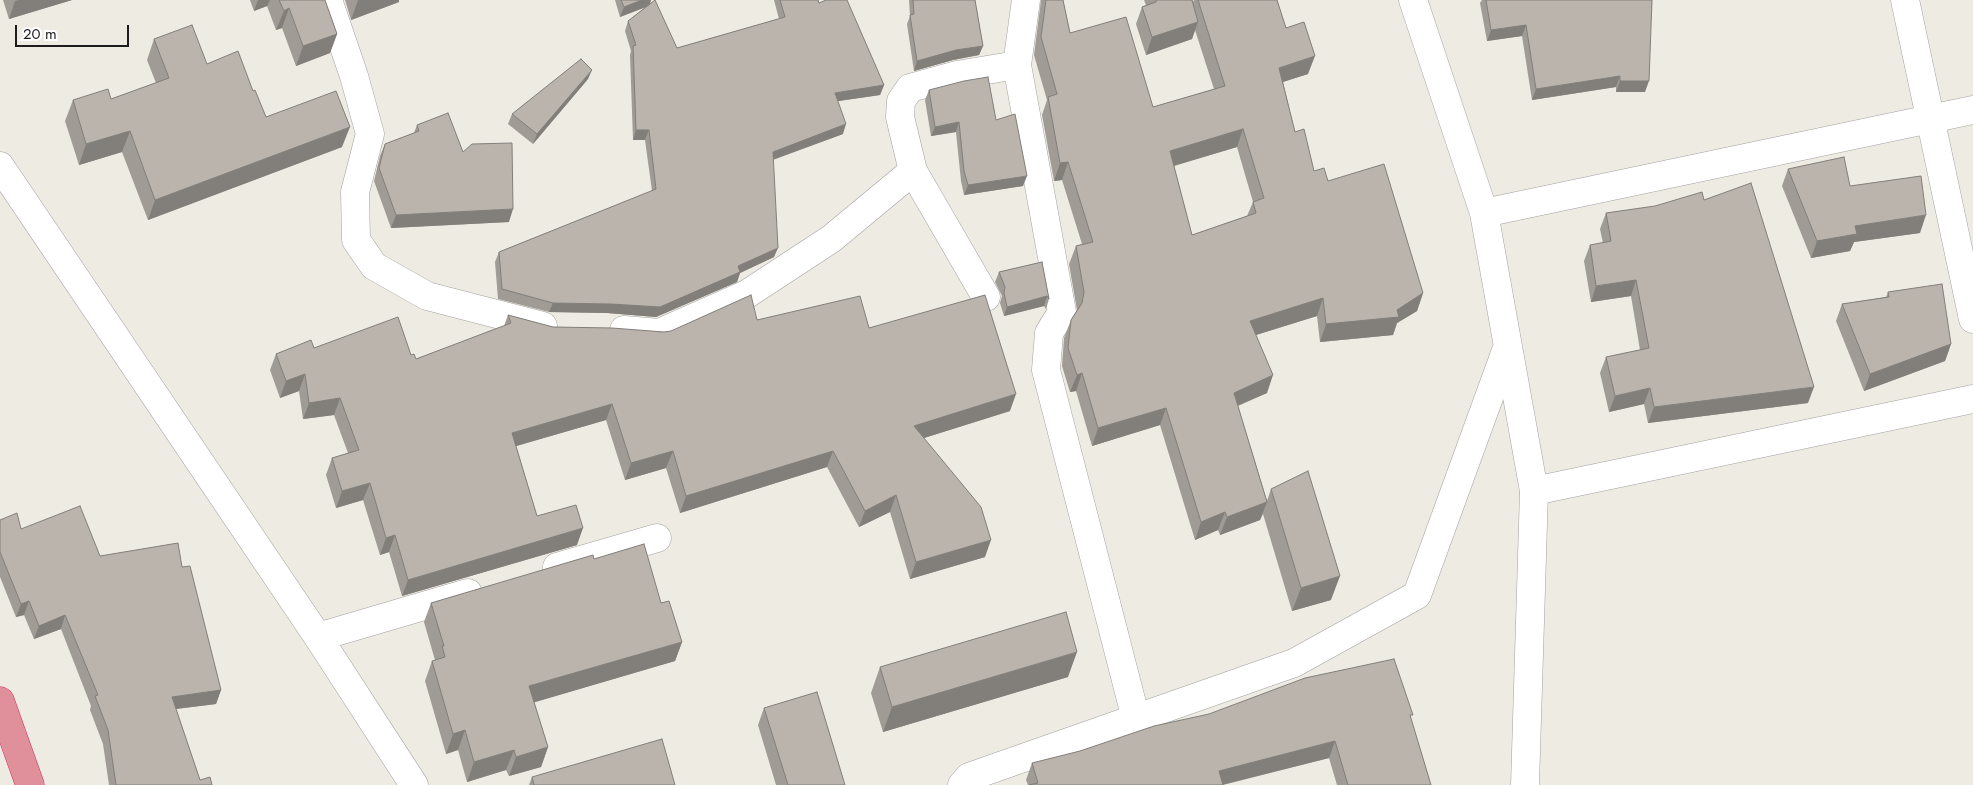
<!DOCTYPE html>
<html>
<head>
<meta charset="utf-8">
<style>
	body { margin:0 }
	#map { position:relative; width:1973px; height:785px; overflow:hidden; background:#eeebe3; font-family:Jost,sans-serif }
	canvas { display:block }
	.scale { position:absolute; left:15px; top:25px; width:114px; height:22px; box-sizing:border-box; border:2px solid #1d1d1d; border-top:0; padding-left:6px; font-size:15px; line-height:18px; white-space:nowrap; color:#1d1d1d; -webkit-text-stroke:4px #fff; paint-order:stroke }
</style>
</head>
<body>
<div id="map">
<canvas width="1973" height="785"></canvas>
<div class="scale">20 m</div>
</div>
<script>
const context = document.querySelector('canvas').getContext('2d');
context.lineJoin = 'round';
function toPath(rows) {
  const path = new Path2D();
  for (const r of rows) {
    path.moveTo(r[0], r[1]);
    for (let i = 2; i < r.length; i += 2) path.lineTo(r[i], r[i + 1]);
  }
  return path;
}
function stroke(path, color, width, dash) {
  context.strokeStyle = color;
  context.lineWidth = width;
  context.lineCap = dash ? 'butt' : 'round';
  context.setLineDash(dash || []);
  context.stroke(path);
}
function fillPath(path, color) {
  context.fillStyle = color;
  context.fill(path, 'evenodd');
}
const minor = toPath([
	[328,0,354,76,370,134,355,192,356,240,374,266,427,296,543,326],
	[1026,0,1017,65,1062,312,1049,333,1046,370,1136,719],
	[1413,0,1484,213,1534,491,1525,785],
	[1905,0,1973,319],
	[0,166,318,637,414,785],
	[913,171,986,297],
	[1484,213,1973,110],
	[624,330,659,333,747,294,831,239,913,171,900,117,901,101,910,88,957,75,1017,65],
	[1534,491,1973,399],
	[557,567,657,538],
	[318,637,468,593],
	[962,785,969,777,1294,663,1417,595,1507,348]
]);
const highway = toPath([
	[0,701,30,785]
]);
stroke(minor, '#a1a1a1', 29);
stroke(highway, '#cd2f5b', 29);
stroke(minor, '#fff', 28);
stroke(highway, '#e0909a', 28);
fillPath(toPath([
	[3,0,72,0,9,19],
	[250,0,325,0,337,34,330,53,296,66,282,28,276,30,267,6,254,11],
	[345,0,399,0,399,2,351,20],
	[615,0,651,0,650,4,677,48,779,19,774,0,818,0,819,3,884,85,880,95,838,101,843,134,773,160,774,257,740,273,737,282,656,317,607,313,549,312,498,299,495,262,499,252,652,191,645,140,633,140,630,55,631,51,625,31,628,21,647,6,620,17],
	[909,0,975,0,983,46,979,55,953,60,914,71,907,24,910,16],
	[1041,0,1063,0,1070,33,1153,107,1214,89,1195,30,1192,39,1146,55,1136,24,1142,7,1146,5,1144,0,1192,0,1193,2,1194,0,1277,0,1286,28,1308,74,1283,82,1295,132,1314,171,1328,181,1423,293,1417,311,1397,323,1393,335,1320,342,1317,316,1256,335,1267,393,1238,406,1267,501,1271,489,1331,600,1292,611,1263,514,1260,520,1220,535,1218,530,1195,540,1160,425,1092,446,1076,391,1070,392,1062,366,1064,338,1071,320,1077,310,1069,264,1076,246,1082,244,1062,180,1054,181,1042,115,1047,100,1034,55],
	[1237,147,1253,202,1247,216,1192,235,1174,166],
	[1482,0,1652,0,1645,92,1616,92,1616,87,1532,100,1522,36,1487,41,1480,3],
	[154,39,207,64,253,91,266,117,342,147,148,220,122,152,79,165,65,121,73,100,111,99,156,83,147,60],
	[588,79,533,144,508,124,512,114],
	[929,90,996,120,1023,186,964,195,961,181,956,132,931,136,925,100],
	[417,125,463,152,509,222,391,228,374,181,380,156,385,144,414,133],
	[1788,169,1850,186,1920,233,1854,242,1850,251,1811,258,1782,186],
	[1704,200,1808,403,1648,423,1644,404,1609,412,1600,373,1606,357,1640,350,1631,296,1591,302,1584,261,1590,245,1603,243,1600,229,1606,213],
	[1042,262,1049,299,1046,309,1044,306,1004,316,1000,303,1002,296,995,282,999,272],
	[1888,292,1951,344,1945,361,1864,391,1836,321,1842,304,1886,297],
	[508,315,553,327,664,332,757,320,869,328,1010,411,924,438,985,557,910,579,890,512,859,527,827,467,680,513,666,468,625,480,606,420,516,446,537,516,577,545,402,596,389,552,380,555,363,500,336,508,326,475,332,458,348,453,334,415,303,419,299,391,280,398,270,370,276,354,314,348,411,355,416,359,504,326],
	[0,520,21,529,100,556,182,567,221,690,216,704,176,709,200,780,212,785,109,785,103,744,90,710,91,706,61,629,34,639,24,615,16,617,0,577],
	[594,559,661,603,682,642,675,661,534,702,548,747,541,767,509,776,506,770,467,782,458,750,446,754,425,681,432,661,435,660,424,622,431,603],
	[880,667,1068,677,883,732,871,693],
	[764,708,845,785,776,785,758,725],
	[1411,719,1431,785,1337,785,1329,758,1223,785,1028,785,1026,780,1032,763],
	[532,777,675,785,529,785]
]), '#a09b95');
fillPath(toPath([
	[19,0,72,0,9,19,15,1],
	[258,0,270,0,267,6,254,11],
	[358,0,399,0,399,2,351,20],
	[642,0,651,0,649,6,620,17,624,7],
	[289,8,282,28,276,30,284,11],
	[1198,22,1192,39,1146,55,1152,37],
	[1526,25,1522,36,1487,41,1491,30],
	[337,34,330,53,296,66,303,46],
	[983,46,979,55,953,60,914,71,917,61,956,50],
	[1315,56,1308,74,1273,85,1279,68],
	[592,70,588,79,533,144,537,134],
	[1620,76,1616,87,1532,100,1536,89],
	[1620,81,1649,81,1645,92,1616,92],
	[884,85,880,95,832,102,835,93],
	[959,122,956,132,931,136,935,127],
	[846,124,843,134,769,161,773,152],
	[350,127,342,147,148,220,155,200],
	[1243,129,1237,147,1163,169,1170,151],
	[636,130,649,130,645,140,633,140],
	[130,131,122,152,79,165,86,144],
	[1068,162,1062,180,1054,181,1060,163],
	[1027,176,1023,186,964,195,968,185],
	[513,209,509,222,391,228,396,215],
	[1926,215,1920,233,1854,242,1850,251,1811,258,1817,241,1855,226],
	[778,248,774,257,740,273,737,282,656,317,607,313,549,312,553,303,611,304,738,266],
	[1636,280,1631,296,1591,302,1596,286],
	[1423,293,1417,311,1397,323,1393,335,1320,342,1326,324,1397,310],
	[1047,296,1044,306,1004,316,1007,307],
	[1323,298,1317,316,1243,339,1250,321],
	[1951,344,1945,361,1864,391,1870,374],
	[1082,373,1076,391,1070,392,1077,375],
	[305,374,299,391,280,398,286,381],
	[1273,375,1267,393,1227,410,1234,393],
	[1814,387,1808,403,1648,423,1654,407],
	[1650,388,1644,404,1609,412,1615,396],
	[1016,394,1010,411,908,443,914,426],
	[340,398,334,415,303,419,309,403],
	[612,404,606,420,506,449,512,433],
	[1166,408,1160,425,1092,446,1098,428],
	[673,451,666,468,625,480,631,463],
	[833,451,827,467,680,513,686,496],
	[370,483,363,500,336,508,342,491],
	[896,495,890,512,859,527,865,511],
	[1267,502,1260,520,1220,535,1227,517],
	[1225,512,1218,530,1195,540,1201,522],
	[583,528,577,545,402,596,408,580],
	[395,535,389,552,380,555,386,538],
	[991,540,985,557,910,579,916,562],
	[1340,576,1331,600,1292,611,1301,588],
	[29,601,24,615,16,617,21,604],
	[65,615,61,629,34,639,39,626],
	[682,642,675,661,522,706,529,686],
	[1077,652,1068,677,883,732,892,707],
	[221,690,216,704,167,710,172,697],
	[465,730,458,750,446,754,453,734],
	[1335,741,1329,758,1221,785,1219,771],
	[548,747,541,767,509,776,516,757],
	[514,750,506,770,467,782,474,762]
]), '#827e79');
const building = toPath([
	[279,0,325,0,337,34,303,46,289,8,284,11,279,0],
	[621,0,642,0,624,7,621,0],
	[655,0,677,48,785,17,780,0,818,0,819,3,826,0,847,0,884,85,835,93,846,124,773,152,778,248,738,266,740,272,660,307,611,304,553,303,502,289,499,252,656,189,649,130,636,130,633,46,636,45,628,21,655,0],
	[913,0,975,0,983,46,956,50,917,61,910,15,914,14,913,0],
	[1046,0,1063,0,1070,33,1126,17,1153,107,1225,86,1198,0,1277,0,1286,28,1304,22,1315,56,1279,68,1295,132,1304,129,1314,171,1324,168,1328,181,1384,164,1423,293,1397,310,1399,317,1326,324,1323,298,1250,321,1273,375,1234,393,1267,502,1227,517,1225,512,1201,522,1166,408,1098,428,1082,373,1077,375,1068,348,1071,320,1082,303,1084,292,1076,246,1093,242,1068,162,1060,163,1048,97,1057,94,1041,37,1046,0],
	[1243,129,1264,198,1253,202,1256,213,1192,235,1170,151,1243,129],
	[1156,0,1192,0,1198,22,1152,37,1142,7,1156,2,1156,0],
	[1486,0,1652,0,1649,81,1620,81,1620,76,1536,89,1526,25,1491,30,1486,0],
	[192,25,207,64,238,51,253,91,255,90,266,117,336,91,350,127,155,200,130,131,86,144,73,100,108,89,111,99,169,78,154,39,192,25],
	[581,59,592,70,537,134,512,114,581,59],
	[988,77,996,120,1015,114,1027,176,968,185,964,171,959,122,935,127,929,90,964,81,988,77],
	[448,113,463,152,472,144,512,143,513,209,396,215,379,168,385,144,419,131,417,125,448,113],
	[1844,157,1850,186,1921,176,1926,215,1855,226,1857,234,1817,241,1788,169,1844,157],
	[1751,183,1814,387,1654,407,1650,388,1615,396,1606,357,1649,348,1636,280,1596,286,1590,245,1611,241,1606,213,1655,206,1702,192,1704,200,1751,183],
	[1042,262,1049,299,1047,296,1007,307,1004,293,1005,287,999,272,1042,262],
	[1942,284,1951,344,1870,374,1842,304,1889,297,1888,292,1942,284],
	[751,295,757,320,860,296,869,328,985,295,1016,394,914,426,981,507,991,540,916,562,896,495,865,511,833,451,686,496,673,451,631,463,612,404,512,433,537,516,576,505,583,528,408,580,395,535,386,538,370,483,342,491,332,458,359,450,340,398,309,403,305,374,286,381,276,354,311,340,314,348,398,317,411,355,414,354,416,359,511,323,508,315,553,327,612,328,664,332,671,331,751,295],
	[1308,471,1340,576,1301,588,1271,489,1308,471],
	[80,506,100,556,178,543,182,567,190,566,221,690,172,697,200,780,210,777,212,785,116,785,108,730,95,696,98,695,65,615,39,626,29,601,21,604,0,552,0,520,17,513,21,529,80,506],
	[644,544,661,603,669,601,682,642,529,686,548,747,516,757,514,750,474,762,465,730,453,734,432,661,445,657,442,646,444,646,431,603,593,555,594,559,644,544],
	[1066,612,1077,652,892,707,880,667,1066,612],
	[1394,659,1413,715,1410,715,1431,785,1348,785,1335,741,1219,771,1223,785,1029,785,1038,783,1032,763,1080,751,1154,726,1209,714,1305,678,1394,659],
	[817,692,845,785,788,785,764,708,817,692],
	[662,739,675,785,534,785,532,777,662,739]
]);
fillPath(building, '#bab4ad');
stroke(building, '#827e79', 1);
</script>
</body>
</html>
